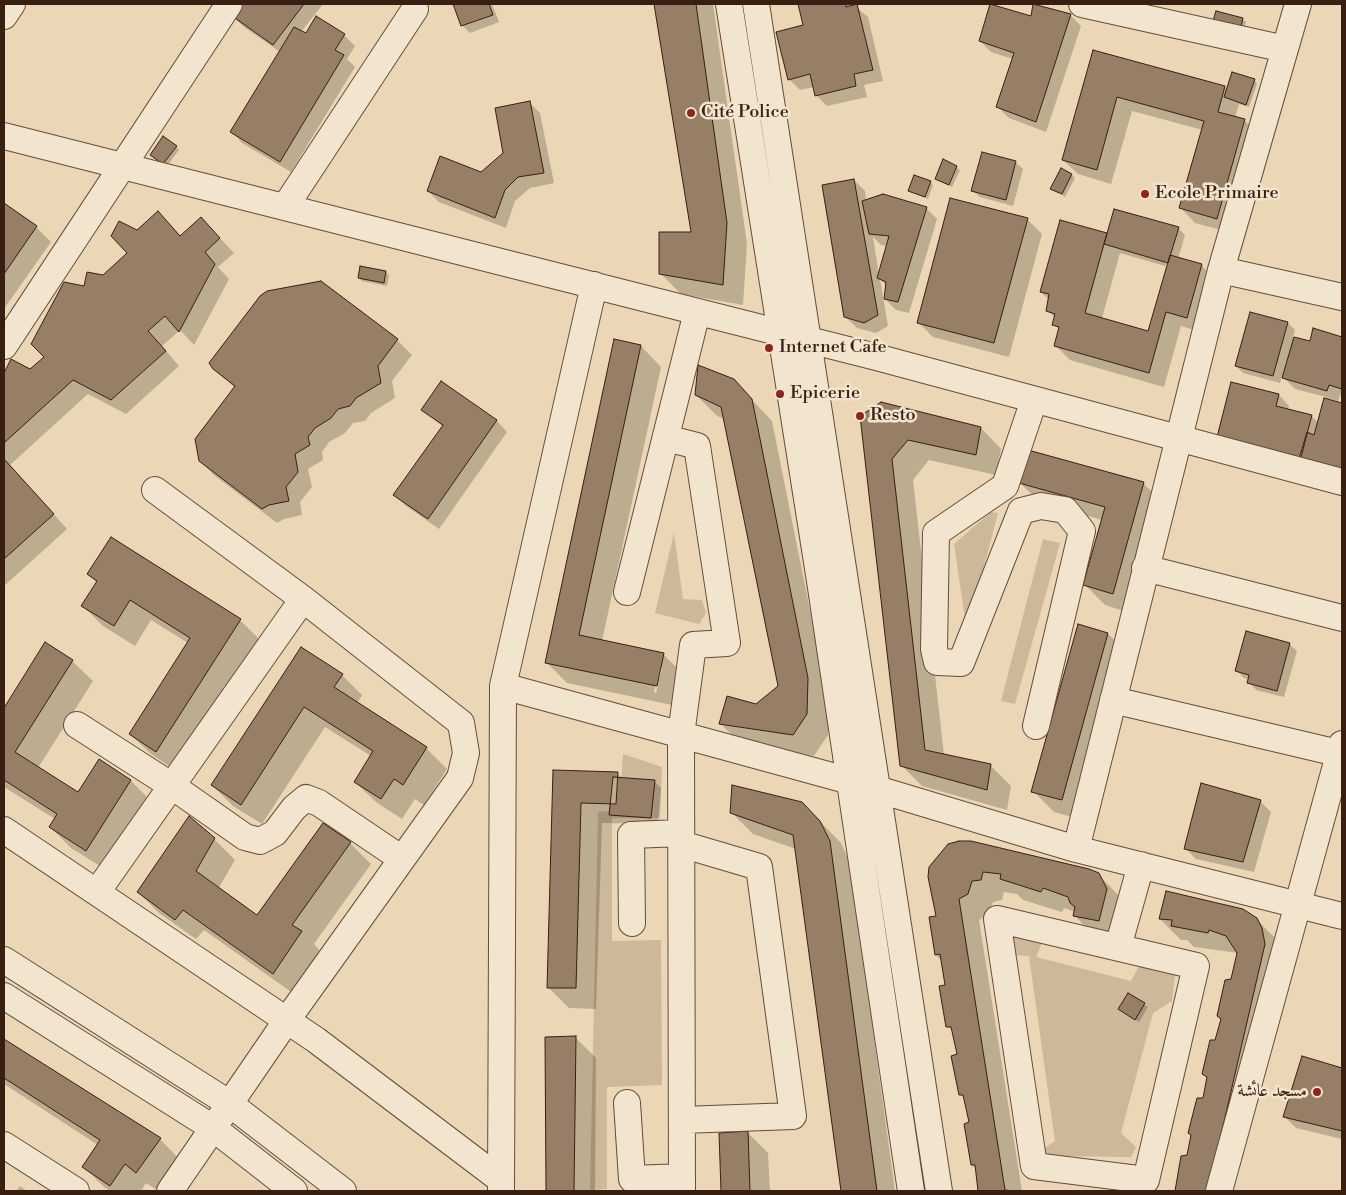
<!DOCTYPE html>
<html>
<head>
<meta charset="utf-8">
<style>
	body { margin:0 }
	#map { position:relative; width:1346px; height:1195px; overflow:hidden; background:#ebd7b5; font-family:"Libre Bodoni",serif }
	canvas { display:block }
	.frame { position:absolute; inset:0; border:5px solid #391e12; pointer-events:none }
</style>
</head>
<body>
<div id="map">
<canvas width="1346" height="1195"></canvas>
<div class="frame"></div>
</div>
<script>
const context = document.querySelector('canvas').getContext('2d');
context.lineJoin = 'round';
function fillPath(path, color) {
  context.fillStyle = color;
  context.fill(path, 'evenodd');
}
function toPath(rows) {
  const path = new Path2D();
  for (const r of rows) {
    path.moveTo(r[0], r[1]);
    for (let i = 2; i < r.length; i += 2) path.lineTo(r[i], r[i + 1]);
  }
  return path;
}
function stroke(path, color, width, dash) {
  context.strokeStyle = color;
  context.lineWidth = width;
  context.lineCap = dash ? 'butt' : 'round';
  context.setLineDash(dash || []);
  context.stroke(path);
}
function write(font, color, halo, rows, align = 'center') {
  context.font = font + ' "Libre Bodoni",Amiri,serif';
  context.lineWidth = 5;
  context.setLineDash([]);
  context.textBaseline = 'middle';
  context.strokeStyle = halo;
  context.fillStyle = color;
  for (const [text, x, y, turn = 0] of rows) {
    context.save();
    context.translate(x, y);
    context.rotate((+turn || 0) * Math.PI / 180);
    context.textAlign = isNaN(turn) ? turn : align;
    if (halo) context.strokeText(text, 0, 0);
    context.fillText(text, 0, 0);
    context.restore();
  }
}
fillPath(toPath([
	[991,512,998,513,967,632,954,544],
	[674,533,683,599,702,600,706,613,699,624,655,613],
	[1043,539,1060,543,1015,704,1001,701],
	[623,754,662,767,660,818,612,818,612,941,661,940,662,1085,607,1087,607,1189,590,1190,598,812,619,810],
	[1009,935,1043,941,1036,957,1131,981,1139,966,1175,975,1172,1001,1153,1013,1121,1133,1136,1147,1131,1157,1041,1156,1040,1151,1055,1141,1029,956,1012,955]
]), '#cdb899');
fillPath(toPath([
	[241,4,323,4,301,32,306,35,344,35,355,46,347,59,355,67,291,172,242,143,232,132,280,52,244,27,233,16],
	[454,4,492,4,499,22,470,33,462,25],
	[655,4,713,4,747,244,743,305,681,294,660,273,693,234],
	[800,4,852,4,868,17,883,81,864,85,867,97,827,106,816,95,814,87,800,90,789,79,805,26],
	[1035,4,1070,15,1081,26,1046,132,1009,118,998,107,1013,59,991,52,980,41,1032,17],
	[1217,12,1242,19,1246,22,1243,34],
	[1094,51,1225,87,1228,90,1254,80,1257,84,1249,107,1239,104,1235,118,1245,121,1259,135,1232,233,1195,223,1181,208,1203,130,1132,111,1111,184,1078,174,1063,160],
	[529,102,540,113,554,183,530,188,515,201,506,228,439,202,428,191,482,174,505,153],
	[176,147,179,150,167,166,151,154],
	[1015,162,1023,169,1013,206,980,197,972,190],
	[956,167,960,170,952,187,936,179],
	[1072,175,1075,178,1065,197,1052,188],
	[854,180,865,191,866,201,926,208,937,219,909,313,896,310,885,299,887,286,880,279,888,326,876,333,857,328,846,317],
	[873,237,881,245,887,246,879,275],
	[930,182,933,185,928,199,909,191],
	[4,204,36,227,51,242,4,309],
	[201,218,234,253,218,267,229,279,194,345,180,330,162,346,179,366,126,414,88,394,10,465,67,529,4,586,4,376,12,361,31,371,45,358,85,287,103,276,128,254,137,232,172,227,181,237],
	[1027,219,1042,234,1009,357,933,337,918,322],
	[1061,222,1108,235,1178,228,1185,235,1178,259,1201,265,1216,280,1201,332,1181,326,1164,387,1070,360,1056,346,1060,330,1054,324,1055,318,1047,310,1049,300,1041,292],
	[1120,253,1165,266,1169,254,1171,255,1149,332,1102,318],
	[386,272,389,275,387,286,362,281,359,278],
	[320,282,397,340,412,355,392,381,395,398,371,413,365,421,353,423,345,433,329,442,322,452,323,460,308,469,312,487,300,502,302,515,284,519,277,523,215,476,200,461,235,388,214,369],
	[1251,313,1288,323,1295,330,1293,337,1311,342,1314,330,1342,338,1342,396,1340,395,1338,401,1327,398,1326,400,1342,405,1342,478,1218,440,1279,395,1289,406,1288,411,1311,416,1319,423,1326,397,1295,389,1282,376,1280,383,1243,373,1236,366],
	[641,346,661,367,602,641,663,654,684,675,677,706,567,683,546,662],
	[659,668,662,668,656,693,654,692],
	[733,380,772,421,828,700,828,735,814,756,742,745,721,724,756,705,779,686,725,419,717,416,696,395],
	[442,383,497,421,507,432,439,529,406,506,395,495,443,427,423,409],
	[881,403,981,428,1001,449,996,475,929,460,913,480,944,755,990,765,1011,786,1007,810,922,786,901,765],
	[1020,483,1143,483,1164,504,1133,614,1105,605,1084,584,1102,520,1041,503],
	[111,539,240,620,261,641,178,772,151,754,130,734,188,643,151,620,135,646,103,626,83,606,97,583,88,574],
	[1108,634,1129,654,1083,820,1054,812,1033,791],
	[46,644,72,661,93,681,38,768,78,793,99,761,131,781,151,801,108,871,71,848,50,827,55,819,4,787,4,711],
	[1289,644,1297,651,1284,697,1256,690,1249,682,1249,679,1244,678,1236,670],
	[342,675,362,695,357,704,426,748,447,769,424,805,415,799,402,819,376,802,355,782,371,756,325,727,262,824,233,806,212,785],
	[555,771,617,773,623,779,654,781,661,788,658,824,602,823,596,1009,569,1008,549,988],
	[1260,801,1271,812,1254,872,1196,859,1185,848],
	[802,803,841,843,850,863,895,1191,843,1191,796,849,753,834,732,813],
	[214,839,235,860,218,889,257,917,350,843,371,864,314,944,322,953,294,994,204,930,196,939,159,913,138,892],
	[930,867,1098,874,1119,896,1119,941,1095,937,1075,916,1075,912,1064,908,1062,912,1023,900,1017,894,1004,892,1002,900,993,902,988,914,979,920,1022,1191,979,1191,977,1170,972,1165,970,1123,966,1100,960,1094,958,1055,954,1033,948,1026,946,986,942,961,936,955,937,917],
	[1160,919,1256,919,1277,940,1285,965,1233,1191,1176,1191,1182,1157,1188,1156,1204,1099,1208,1079,1203,1074,1216,1042,1238,953,1194,947,1187,940,1181,940],
	[1129,994,1148,1007,1139,1022,1123,1012],
	[546,1038,576,1038,596,1058,595,1191,547,1191],
	[4,1040,160,1139,180,1160,159,1191,146,1183,141,1191,110,1191,104,1187,84,1167,98,1145,4,1084],
	[1303,1058,1342,1069,1342,1139,1296,1128,1285,1117],
	[748,1133,768,1153,770,1191,722,1191,721,1134],
	[20,1186,27,1191,16,1191]
]), '#0003');
const building = toPath([
	[240,4,304,4,273,45,232,16,240,4],
	[453,4,489,4,493,15,461,26,453,4],
	[654,4,696,4,727,223,723,285,659,274,659,232,691,232,654,4],
	[798,4,846,4,846,7,857,4,873,70,854,74,856,86,815,96,810,74,788,80,776,32,803,25,798,4],
	[990,4,1031,16,1033,4,1071,14,1036,122,996,107,1014,53,979,41,990,4],
	[1216,11,1243,18,1240,31,1212,24,1216,11],
	[316,16,345,34,335,50,344,55,280,162,230,132,294,27,306,33,316,16],
	[1093,50,1225,86,1218,112,1245,119,1217,219,1179,208,1204,121,1117,97,1097,170,1062,160,1093,50],
	[1232,72,1255,79,1246,105,1224,97,1232,72],
	[530,101,544,173,518,177,505,190,495,218,427,191,440,156,481,172,503,153,495,108,530,101],
	[163,136,177,146,163,164,150,155,163,136],
	[982,152,1016,161,1006,200,971,191,982,152],
	[943,159,957,166,949,185,935,179,943,159],
	[1061,168,1072,174,1062,194,1050,189,1061,168],
	[914,175,931,181,925,197,908,191,914,175],
	[854,179,878,315,864,323,844,317,822,185,854,179],
	[883,194,927,207,898,302,884,299,886,282,877,278,889,236,869,234,862,201,883,194],
	[950,198,1028,218,994,343,917,323,950,198],
	[4,203,37,226,4,274,4,203],
	[1114,209,1179,227,1168,263,1104,244,1114,209],
	[158,211,180,236,201,217,220,238,205,252,215,264,179,332,165,316,148,331,166,351,111,400,73,380,4,443,4,373,11,359,30,369,44,357,31,344,64,282,84,286,87,272,103,275,127,253,111,236,119,221,137,230,158,211],
	[1060,220,1107,233,1085,313,1148,331,1170,255,1202,264,1187,318,1166,312,1149,373,1054,346,1059,327,1052,325,1055,314,1046,311,1049,294,1040,292,1060,220],
	[360,266,386,271,384,283,358,278,360,266],
	[321,281,398,339,378,366,381,383,356,398,350,406,338,409,331,418,315,428,308,437,310,445,295,454,298,472,286,487,289,501,269,505,262,509,199,461,195,439,235,386,213,369,209,363,260,296,267,291,321,281],
	[1250,312,1288,322,1273,376,1235,366,1250,312],
	[1313,328,1342,337,1342,389,1329,385,1327,391,1282,378,1294,337,1310,341,1313,328],
	[614,339,641,345,579,635,664,653,657,686,545,663,614,339],
	[698,365,734,379,752,399,808,678,807,714,793,735,719,724,727,696,756,704,778,686,721,407,695,395,698,365],
	[441,381,497,420,428,519,393,495,443,425,421,410,441,381],
	[1231,382,1279,394,1276,406,1312,415,1300,461,1216,441,1231,382],
	[1324,398,1342,403,1342,471,1299,459,1307,432,1314,435,1324,398],
	[881,402,981,427,976,455,908,440,892,459,925,750,991,764,987,790,900,766,860,416,881,402],
	[1028,450,1144,482,1113,594,1083,585,1105,507,1019,483,1028,450],
	[4,459,54,514,4,559,4,459],
	[111,537,241,619,156,752,129,734,190,638,130,600,114,626,81,606,97,581,87,574,111,537],
	[1078,624,1108,633,1062,800,1031,792,1078,624],
	[1246,631,1290,643,1277,691,1247,683,1249,675,1235,671,1246,631],
	[45,642,73,660,15,752,78,792,99,759,131,780,86,851,49,827,57,814,4,780,4,708,45,642],
	[301,647,343,674,334,687,427,747,403,785,394,779,381,799,354,782,373,751,304,707,241,805,211,785,301,647],
	[553,770,618,772,616,804,581,803,576,988,547,988,553,770],
	[613,777,655,780,651,818,609,815,613,777],
	[1201,783,1261,800,1243,862,1184,849,1201,783],
	[732,785,802,802,820,821,830,841,877,1191,841,1191,793,835,730,813,732,785],
	[189,816,215,838,196,871,257,915,323,823,351,842,292,925,302,931,273,974,183,910,175,920,137,892,189,816],
	[959,841,971,841,1089,869,1099,873,1107,889,1099,921,1073,916,1075,907,1070,903,1068,897,1043,888,1041,892,1000,879,1001,874,983,872,981,880,972,881,968,894,959,899,1005,1190,1014,1191,978,1191,975,1165,971,1165,964,1124,969,1122,963,1095,959,1095,951,1056,957,1054,951,1027,946,1027,939,986,945,985,940,954,935,955,929,917,936,916,928,877,929,867,948,844,959,841],
	[1166,891,1243,909,1257,918,1262,928,1265,944,1208,1191,1175,1191,1181,1156,1187,1155,1191,1135,1188,1133,1197,1098,1203,1098,1207,1077,1202,1074,1210,1040,1215,1040,1221,1019,1217,1016,1225,980,1231,979,1237,953,1226,936,1209,930,1208,933,1171,926,1172,920,1159,919,1166,891],
	[1128,993,1145,1003,1135,1020,1118,1009,1128,993],
	[576,1036,574,1191,546,1191,545,1037,576,1036],
	[4,1039,161,1138,136,1173,125,1164,110,1186,82,1167,100,1140,4,1078,4,1039],
	[1302,1056,1342,1068,1342,1131,1283,1117,1302,1056],
	[748,1131,750,1191,721,1191,719,1133,748,1131]
]);
fillPath(building, '#967e67');
stroke(building, '#391e12', 1);
const street = toPath([
	[729,4,820,581,911,1191],
	[756,4,939,1191],
	[1082,4,1285,49],
	[4,16,12,4],
	[4,136,876,357,1342,482],
	[285,207,415,9],
	[1221,270,1342,297],
	[4,346,229,4],
	[1034,400,1005,486,936,533,934,649,937,662,961,663,1021,511,1041,506,1065,510,1082,531,1036,726],
	[666,438,697,446,727,643,693,645,681,735,682,1191],
	[155,490,303,599,461,723,466,753,460,778,287,1020,170,1191],
	[1145,568,1342,618],
	[627,592,697,312],
	[503,686,594,285],
	[1113,700,1342,754],
	[77,725,172,786,245,837,260,841,275,833,294,808,306,798,319,803,402,859],
	[4,830,316,1040,501,1180],
	[681,844,759,867,793,1116,682,1120],
	[1076,849,1221,270,1298,4],
	[97,892,303,599],
	[997,919,1196,966,1146,1180,1034,1166,997,919],
	[632,923,631,835,681,833],
	[1118,947,1141,865],
	[4,960,230,1104,343,1191],
	[4,996,213,1128,294,1191],
	[627,1103,632,1179,682,1177],
	[4,1145,76,1191],
	[501,1191,503,686,850,781,1076,849,1342,916],
	[1219,1191,1342,744]
]);
stroke(street, '#664c3b', 28);
stroke(street, '#f2e5cf', 26);
for (const [x, y, r, color] of [
	[691,113,5,"#8f2418"],
	[1145,194,5,"#8f2418"],
	[769,348,5,"#8f2418"],
	[780,394,5,"#8f2418"],
	[860,416,5,"#8f2418"],
	[1317,1092,5,"#8f2418"]
]) {
  const dot = new Path2D();
  dot.arc(x, y, r, 0, 2 * Math.PI);
  context.fillStyle = color;
  context.fill(dot);
  stroke(dot, '#f2e5cf', 2);
}
write('18px', '#391e12', '#f2e5cf', [
	["Cité Police",701,113],
	["Ecole Primaire",1155,194],
	["Internet Cafe",779,348],
	["Epicerie",790,394],
	["Resto",870,416],
	["مسجد عائشة",1307,1092,"right"]
], 'left');
</script>
</body>
</html>
